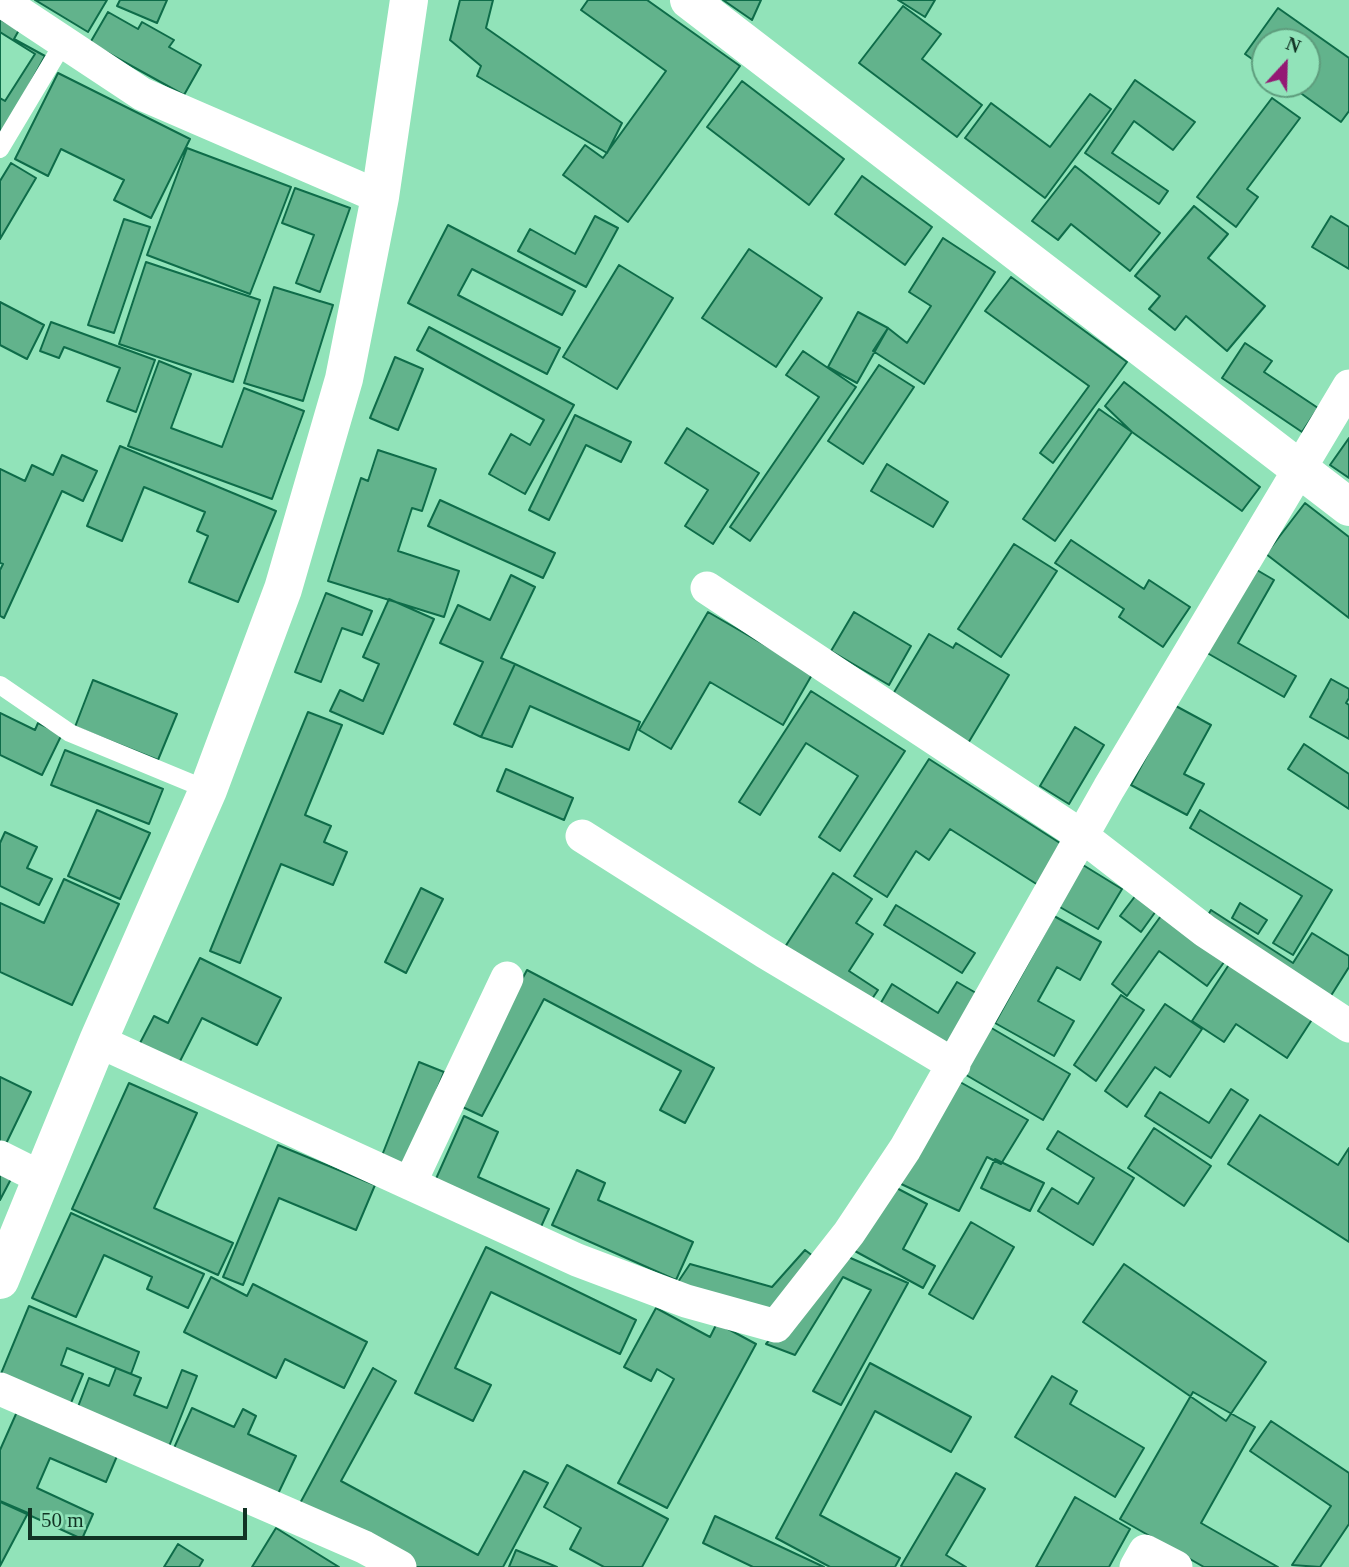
<!DOCTYPE html>
<html>
<head>
<meta charset="utf-8">
<style>
	body { margin:0 }
	#map { position:relative; width:1349px; height:1567px; overflow:hidden; background:#91e3b9; font-family:Georgia,serif }
	canvas { display:block }
	.north { position:absolute; left:1251px; top:28px; width:70px; height:70px; box-sizing:border-box; background:#91e3b9; border:2px solid #5e9d7d; border-radius:50%; rotate:22deg; font-size:19px; font-weight:700; line-height:28px; text-align:center; color:#113324 }
	.north::after { content:''; display:block; margin:auto; width:24px; height:32px; background:#941974; clip-path:polygon(50% 0,100% 100%,50% 72%,0 100%) }
	.scale { position:absolute; left:28px; top:1508px; width:219px; height:32px; box-sizing:border-box; border:4px solid #113324; border-top:0; padding-left:9px; font-size:21px; line-height:24px; white-space:nowrap; color:#113324; -webkit-text-stroke:5px #91e3b9; paint-order:stroke }
</style>
</head>
<body>
<div id="map">
<canvas width="1349" height="1567"></canvas>
<div class="north">N</div>
<div class="scale">50 m</div>
</div>
<script>
const context = document.querySelector('canvas').getContext('2d');
context.lineJoin = 'round';
function fillPath(path, color) {
  context.fillStyle = color;
  context.fill(path, 'evenodd');
}
function toPath(rows) {
  const path = new Path2D();
  for (const r of rows) {
    path.moveTo(r[0], r[1]);
    for (let i = 2; i < r.length; i += 2) path.lineTo(r[i], r[i + 1]);
  }
  return path;
}
function stroke(path, color, width, dash) {
  context.strokeStyle = color;
  context.lineWidth = width;
  context.lineCap = dash ? 'butt' : 'round';
  context.setLineDash(dash || []);
  context.stroke(path);
}
const building = toPath([
	[35,0,107,0,88,32,35,0],
	[120,0,167,0,157,23,117,6,120,0],
	[460,0,493,0,486,28,622,123,607,153,477,76,481,66,450,40,460,0],
	[588,0,647,0,740,66,628,222,563,175,585,145,603,158,666,71,581,10,588,0],
	[723,0,761,0,752,20,723,0],
	[898,0,935,0,925,17,898,0],
	[903,6,941,34,922,59,982,105,957,137,859,63,903,6],
	[1278,8,1349,58,1349,111,1341,122,1288,84,1307,84,1307,42,1265,42,1265,68,1245,54,1278,8],
	[108,12,138,29,142,22,174,40,169,47,201,65,184,95,90,43,108,12],
	[0,19,19,30,14,39,45,56,0,139,0,19],
	[0,32,35,54,5,101,0,98,0,32],
	[58,73,190,139,151,218,114,200,124,180,61,149,48,176,15,159,58,73],
	[1135,80,1195,122,1173,150,1134,121,1112,153,1168,191,1159,204,1085,153,1135,80],
	[742,81,844,159,809,205,707,127,742,81],
	[1090,94,1111,109,1045,198,965,138,991,103,1050,147,1090,94],
	[1272,98,1300,118,1247,189,1258,197,1236,227,1197,197,1272,98],
	[187,148,291,187,250,294,147,255,187,148],
	[11,163,36,178,0,239,0,181,11,163],
	[1075,166,1160,233,1130,271,1071,224,1058,240,1032,221,1075,166],
	[862,176,932,227,905,265,835,214,862,176],
	[295,188,350,208,320,292,296,283,314,235,282,223,295,188],
	[1194,206,1228,234,1208,258,1265,306,1227,351,1186,316,1175,330,1149,309,1160,296,1135,276,1194,206],
	[595,216,618,228,586,287,518,251,530,229,575,254,595,216],
	[1331,216,1349,227,1349,269,1312,247,1331,216],
	[124,219,150,227,114,333,88,325,124,219],
	[448,225,575,291,562,315,472,269,458,295,560,348,547,374,408,303,448,225],
	[943,238,995,272,924,384,873,351,888,328,907,343,931,306,909,292,943,238],
	[749,249,822,298,776,367,702,318,749,249],
	[146,262,260,300,233,382,119,344,146,262],
	[619,265,673,298,617,389,563,357,619,265],
	[1011,277,1127,362,1053,463,1040,453,1089,386,985,311,1011,277],
	[274,287,333,305,303,401,244,383,274,287],
	[0,302,44,325,27,359,0,345,0,302],
	[858,312,888,328,857,383,828,367,858,312],
	[51,322,155,360,136,412,107,401,120,368,64,347,59,358,40,351,51,322],
	[429,327,574,405,525,494,489,474,511,434,530,445,544,420,417,350,429,327],
	[1245,343,1272,361,1264,372,1318,408,1302,432,1222,378,1245,343],
	[803,351,856,387,750,541,730,527,819,397,786,375,803,351],
	[395,357,423,369,398,430,370,418,395,357],
	[159,361,191,374,171,428,222,447,244,388,304,411,272,499,128,446,159,361],
	[879,365,914,387,863,464,828,441,879,365],
	[1124,382,1260,487,1242,511,1132,432,1105,406,1124,382],
	[1099,409,1132,432,1055,541,1023,519,1099,409],
	[575,415,631,442,621,462,586,445,549,520,529,510,575,415],
	[687,428,759,473,713,544,685,526,708,490,665,463,687,428],
	[1349,438,1349,478,1330,465,1349,438],
	[120,446,276,511,238,602,189,582,208,536,197,531,205,512,144,487,122,541,87,526,120,446],
	[378,450,436,469,422,511,412,508,398,551,459,571,444,617,328,581,361,478,368,481,378,450],
	[62,455,97,471,83,501,62,491,4,618,0,616,0,570,3,564,0,563,0,469,25,481,32,465,53,475,62,455],
	[887,464,948,502,933,527,871,491,887,464],
	[440,500,555,553,543,578,428,526,440,500],
	[1305,503,1349,537,1349,618,1266,554,1305,503],
	[1071,540,1144,589,1149,580,1190,607,1163,647,1119,617,1124,609,1055,563,1071,540],
	[1014,544,1057,571,1001,657,958,629,1014,544],
	[1250,566,1274,580,1238,643,1296,676,1284,697,1202,650,1250,566],
	[511,575,535,587,501,658,515,664,481,737,454,724,483,662,440,643,458,605,490,620,511,575],
	[326,593,372,611,362,635,342,628,321,682,295,672,326,593],
	[389,599,434,619,383,734,330,711,340,690,363,701,379,664,363,657,389,599],
	[708,612,813,673,783,725,710,682,671,749,639,730,708,612],
	[854,612,911,646,889,685,831,651,854,612],
	[929,634,953,648,956,643,1009,675,967,745,890,699,929,634],
	[515,664,640,722,629,750,530,706,512,747,481,737,515,664],
	[1331,679,1349,689,1349,698,1346,703,1349,705,1349,739,1310,717,1331,679],
	[93,680,177,714,158,760,75,727,93,680],
	[811,691,905,751,840,851,819,837,858,776,806,743,760,815,739,802,811,691],
	[1174,705,1211,725,1184,774,1204,784,1187,815,1131,785,1174,705],
	[308,712,342,725,305,815,331,826,324,842,347,852,333,885,281,864,240,963,210,951,308,712],
	[0,713,35,730,38,723,62,734,42,775,0,755,0,713],
	[1075,727,1104,745,1069,804,1040,786,1075,727],
	[1304,744,1349,774,1349,809,1288,769,1304,744],
	[65,750,163,789,149,824,51,785,65,750],
	[929,759,1063,845,1038,885,950,829,929,860,916,851,887,897,854,876,929,759],
	[506,769,573,798,564,820,497,791,506,769],
	[97,810,150,833,120,899,68,876,97,810],
	[1200,810,1332,890,1293,955,1273,943,1302,896,1190,828,1200,810],
	[5,832,37,847,27,868,52,879,39,905,0,886,0,843,5,832],
	[1083,865,1122,889,1098,929,1058,906,1083,865],
	[833,873,872,899,856,923,873,934,849,971,878,990,868,1005,783,950,833,873],
	[64,879,119,904,72,1005,0,972,0,903,44,923,64,879],
	[421,888,443,899,406,973,385,962,421,888],
	[1136,895,1156,911,1141,932,1120,916,1136,895],
	[1240,903,1267,920,1258,934,1232,918,1240,903],
	[896,905,975,953,962,973,884,925,896,905],
	[1211,910,1293,963,1312,933,1349,956,1349,967,1327,1002,1203,923,1211,910],
	[1163,913,1227,958,1207,986,1159,951,1127,996,1112,984,1163,913],
	[1054,916,1101,942,1080,980,1057,967,1038,1001,1074,1021,1054,1056,995,1023,1054,916],
	[200,958,281,998,257,1045,202,1018,178,1065,139,1045,154,1016,168,1023,200,958],
	[1230,963,1313,1018,1287,1058,1236,1024,1224,1042,1192,1021,1230,963],
	[527,970,714,1068,685,1123,660,1110,681,1071,544,999,482,1116,456,1104,527,970],
	[957,982,983,997,950,1050,879,1006,892,984,938,1013,957,982],
	[1121,995,1144,1010,1096,1081,1074,1065,1121,995],
	[1165,1004,1202,1029,1170,1077,1155,1067,1127,1107,1105,1091,1165,1004],
	[988,1026,1070,1074,1043,1120,961,1072,988,1026],
	[419,1062,444,1072,406,1168,381,1158,419,1062],
	[0,1077,31,1092,2,1152,0,1151,0,1077],
	[960,1082,1028,1120,1001,1164,987,1157,959,1211,899,1183,960,1082],
	[129,1083,197,1113,154,1208,233,1243,218,1275,72,1209,129,1083],
	[1231,1089,1248,1100,1211,1158,1145,1116,1160,1092,1209,1123,1231,1089],
	[1260,1115,1338,1165,1349,1148,1349,1242,1228,1164,1260,1115],
	[464,1116,498,1132,478,1177,549,1209,540,1229,435,1181,464,1116],
	[1154,1128,1211,1166,1184,1206,1128,1168,1154,1128],
	[1058,1131,1134,1178,1093,1245,1038,1211,1052,1188,1078,1204,1094,1178,1047,1149,1058,1131],
	[278,1145,375,1185,356,1230,279,1198,243,1285,223,1277,278,1145],
	[995,1159,1044,1183,1030,1211,981,1188,995,1159],
	[577,1170,605,1183,598,1200,693,1242,676,1280,552,1225,577,1170],
	[0,1174,11,1179,0,1200,0,1174],
	[889,1184,927,1204,903,1249,935,1266,923,1288,853,1250,889,1184],
	[71,1213,204,1274,188,1308,147,1289,152,1277,104,1255,76,1317,32,1298,71,1213],
	[971,1222,1014,1247,973,1319,929,1294,971,1222],
	[486,1247,636,1320,620,1354,491,1292,455,1368,491,1385,473,1421,415,1393,486,1247],
	[805,1250,817,1259,771,1316,674,1288,690,1264,772,1287,805,1250],
	[839,1253,908,1283,841,1405,813,1391,871,1290,843,1277,795,1355,766,1344,839,1253],
	[1124,1264,1266,1362,1226,1421,1083,1322,1124,1264],
	[211,1277,247,1296,253,1284,367,1342,344,1388,285,1359,276,1378,184,1332,211,1277],
	[29,1306,139,1352,131,1374,67,1348,61,1365,83,1374,68,1410,0,1376,29,1306],
	[656,1308,710,1337,717,1323,756,1344,667,1508,618,1483,674,1379,657,1369,651,1381,624,1367,656,1308],
	[870,1363,971,1417,951,1452,875,1411,820,1515,900,1558,895,1567,830,1567,776,1538,870,1363],
	[116,1368,141,1378,134,1395,167,1408,182,1370,197,1376,168,1449,76,1412,89,1378,109,1386,116,1368],
	[373,1368,396,1381,341,1481,478,1555,524,1471,548,1483,503,1567,409,1567,298,1507,373,1368],
	[1052,1376,1077,1391,1070,1404,1144,1448,1115,1497,1015,1437,1052,1376],
	[1193,1392,1255,1427,1201,1523,1278,1567,1204,1567,1120,1519,1193,1392],
	[20,1405,120,1449,106,1482,50,1458,37,1488,93,1514,82,1539,0,1502,0,1450,20,1405],
	[192,1408,234,1427,243,1409,256,1416,248,1434,296,1456,277,1496,174,1448,192,1408],
	[1271,1421,1349,1473,1349,1524,1320,1567,1292,1565,1331,1506,1250,1451,1271,1421],
	[567,1465,668,1519,642,1567,604,1567,570,1549,581,1528,544,1507,567,1465],
	[956,1473,985,1489,946,1555,966,1567,903,1567,901,1566,956,1473],
	[1075,1497,1130,1529,1109,1567,1036,1567,1075,1497],
	[0,1501,28,1513,0,1566,0,1501],
	[715,1516,824,1567,753,1567,703,1543,715,1516],
	[276,1528,339,1567,252,1567,276,1528],
	[178,1544,203,1560,199,1567,164,1567,178,1544],
	[516,1550,557,1567,509,1567,516,1550]
]);
fillPath(building, '#62b38c');
stroke(building, '#0e6c49', 2);
stroke(toPath([
	[0,149,64,42],
	[0,685,70,733,208,790]
]), '#fff', 18);
stroke(toPath([
	[0,0,142,94,380,197],
	[707,588,1082,836,1205,931,1349,1026],
	[582,836,765,952,954,1065],
	[98,1041,577,1260,686,1301,776,1326,849,1233,905,1149,1109,788,1349,386],
	[0,1157,42,1178],
	[410,1183,507,978],
	[0,1389,364,1547,400,1567],
	[1136,1567,1145,1551,1176,1567]
]), '#fff', 33);
stroke(toPath([
	[689,0,1349,507],
	[0,1280,98,1041,208,790,283,589,344,379,380,197,409,0]
]), '#fff', 38);
</script>
</body>
</html>
